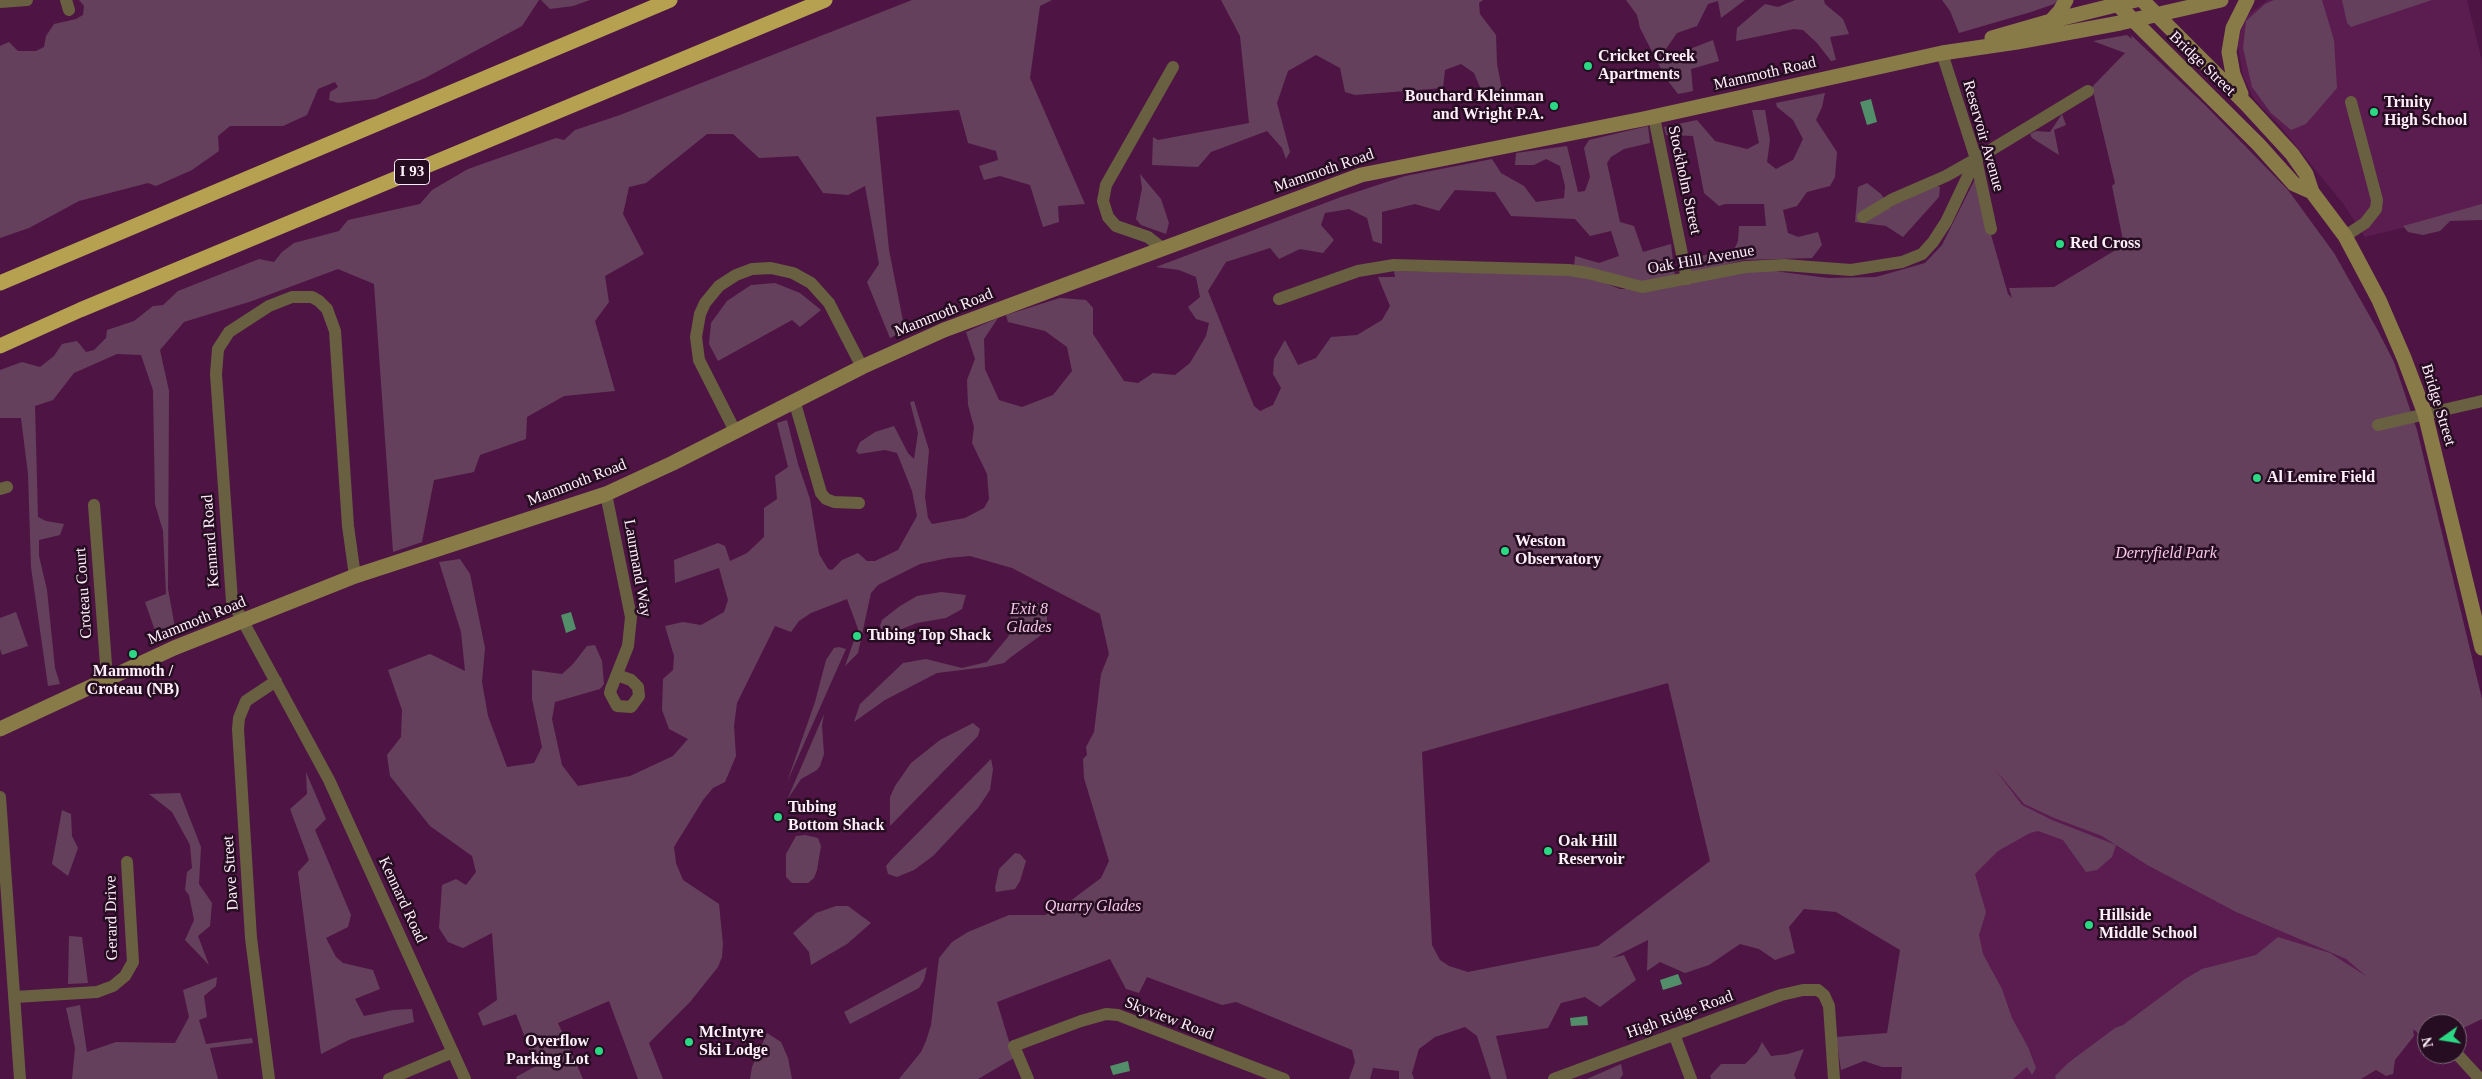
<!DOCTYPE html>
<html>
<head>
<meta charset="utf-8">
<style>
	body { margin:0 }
	#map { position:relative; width:2482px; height:1079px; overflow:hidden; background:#4e1544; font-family:Georgia,serif }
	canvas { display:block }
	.north { position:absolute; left:2417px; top:1014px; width:50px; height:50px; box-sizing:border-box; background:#260d21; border:1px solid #7c6778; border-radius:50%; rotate:257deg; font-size:14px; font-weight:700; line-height:20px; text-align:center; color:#feeffa }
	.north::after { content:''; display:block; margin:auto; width:18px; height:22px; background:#2bd884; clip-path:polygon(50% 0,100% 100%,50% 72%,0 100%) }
</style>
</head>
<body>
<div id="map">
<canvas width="2482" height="1079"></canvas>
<div class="north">N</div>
</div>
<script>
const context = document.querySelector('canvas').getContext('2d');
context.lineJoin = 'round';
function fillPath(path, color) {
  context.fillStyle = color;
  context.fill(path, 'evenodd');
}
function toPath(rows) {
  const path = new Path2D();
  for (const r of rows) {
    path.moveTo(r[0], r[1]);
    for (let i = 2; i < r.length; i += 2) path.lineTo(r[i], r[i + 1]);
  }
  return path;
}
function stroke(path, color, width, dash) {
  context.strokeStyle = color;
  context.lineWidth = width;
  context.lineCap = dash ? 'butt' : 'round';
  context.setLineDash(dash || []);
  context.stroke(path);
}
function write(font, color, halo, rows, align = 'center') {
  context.font = font + ' Georgia,serif';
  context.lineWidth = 5;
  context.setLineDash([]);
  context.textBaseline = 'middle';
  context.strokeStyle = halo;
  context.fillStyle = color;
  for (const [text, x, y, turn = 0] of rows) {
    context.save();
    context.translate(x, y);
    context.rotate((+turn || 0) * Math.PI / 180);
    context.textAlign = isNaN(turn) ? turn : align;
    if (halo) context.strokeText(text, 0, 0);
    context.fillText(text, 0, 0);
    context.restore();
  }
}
fillPath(toPath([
	[2268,0,2467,0,2482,61,2482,209,2365,237,2344,205,2279,125,2254,99,2243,76,2238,46,2241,28,2246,16],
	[1992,764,2024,804,2054,818,2102,836,2147,865,2236,912,2346,959,2361,971,2415,1031,2295,1079,1921,1079]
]), '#5b1c50');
fillPath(toPath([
	[79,0,539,0,522,26,425,78,376,99,338,103,329,100,330,92,338,87,335,82,318,89,307,115,283,126,230,126,218,136,219,151,192,170,156,186,148,183,79,201,29,228,0,238,0,46,9,42,18,51,36,51,44,47,46,36,54,24,76,19,83,15,84,6],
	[541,0,590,0,573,6,550,9],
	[912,0,1052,0,1040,6,1030,78,1085,204,1058,206,1059,222,1043,227,1030,185,1000,176,984,180,979,166,998,160,996,151,968,143,959,110,876,117,889,250,905,331,890,338,867,282,879,264,865,186,848,195,823,193,798,156,759,158,733,134,707,134,646,183,629,187,623,214,644,254,605,276,609,302,595,321,615,391,564,396,527,417,526,439,480,455,474,472,434,480,422,542,393,552,374,284,338,269,252,301,184,322,160,350,169,391,168,589,176,633,159,642,145,602,166,594,163,531,155,504,153,390,141,355,117,354,74,373,53,400,35,406,38,517,46,521,64,524,60,535,39,540,39,556,47,590,55,668,60,684,48,686,31,567,28,474,21,418,0,418,0,370,22,362,40,367,54,356,62,344,77,341,86,352,94,350,106,338,107,330,134,321,153,306,163,305,178,291,259,259,274,262,282,252,294,243,339,231,348,220,420,204,432,190,468,169,556,138,564,140,575,130,620,115],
	[1221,0,1483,0,1479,3,1480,14,1496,35,1497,64,1503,95,1492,98,1482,92,1474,73,1461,64,1445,70,1443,88,1355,95,1345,92,1340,68,1316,55,1288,71,1277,103,1290,152,1286,159,1282,148,1267,131,1211,152,1198,167,1152,165,1153,137,1158,140,1249,123,1240,36],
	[1626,0,1745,0,1721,18,1718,1,1708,4,1697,26,1677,33,1666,49,1667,58,1713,40,1719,61,1691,69,1693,91,1678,94,1665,77,1640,28,1637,15],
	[1795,0,1824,0,1825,4,1843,19,1849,34,1830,37,1836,60,1831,61,1817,43,1803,30,1794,29,1736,41,1737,28,1765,4,1778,7],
	[1942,0,2058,0,2054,4,2031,12,1959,33,1950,11],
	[2274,0,2322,0,2334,40,2337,88,2306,124,2291,130,2271,113,2252,87,2243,48,2246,21,2265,4],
	[2342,0,2432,0,2351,27,2347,23],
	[2127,35,2132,39,2131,35,2205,105,2288,190,2334,253,2377,329,2394,362,2417,430,2482,699,2482,1019,2457,1031,2457,1024,2427,1024,2427,1036,2422,1036,2413,1029,2414,1036,2395,1060,2393,1074,2386,1076,2376,1070,2361,1079,2056,1079,2055,1076,2068,1063,2115,1028,2123,1025,2185,979,2202,969,2256,955,2278,937,2330,953,2366,976,2346,959,2236,912,2147,865,2102,836,2054,818,2024,804,1995,769,2022,805,2052,820,2116,845,2112,857,2097,870,2086,872,2063,840,2038,831,2030,833,1998,851,1975,874,1986,912,1979,935,1983,954,2002,989,2012,1018,2028,1047,2036,1068,2032,1075,2027,1067,2013,1079,1901,1079,1902,1067,1882,1067,1864,1061,1841,1070,1836,1037,1887,1033,1900,950,1836,912,1804,909,1789,927,1795,953,1775,960,1759,949,1740,944,1709,965,1685,973,1660,962,1647,971,1648,940,1612,958,1624,955,1636,980,1600,1007,1585,997,1561,1003,1548,1028,1496,1036,1507,1079,1491,1079,1477,1036,1465,1027,1435,1037,1419,1049,1412,1073,1414,1079,1399,1079,1399,1071,1373,1068,1370,1079,1349,1079,1355,1062,1352,1050,1236,1002,1222,1005,1147,977,1139,993,1126,989,1110,959,997,1002,1014,1058,978,1079,899,1079,921,1052,926,1041,931,1025,939,958,952,942,968,932,1009,915,1045,915,1061,908,1101,878,1109,861,1084,778,1083,759,1087,755,1086,747,1094,732,1101,674,1109,654,1100,614,1012,568,970,556,948,558,920,564,878,585,871,593,858,653,845,666,858,629,847,599,811,613,799,621,791,632,775,626,737,703,734,726,736,756,725,782,713,788,703,800,674,847,676,863,683,880,719,904,723,944,722,957,718,967,690,1002,649,1043,663,1079,638,1079,609,1001,558,1023,583,1079,517,1079,516,1077,536,1066,516,1014,483,1026,478,1013,497,1000,492,933,463,948,448,942,439,928,442,885,456,879,466,885,476,872,472,856,430,826,390,776,387,755,401,737,402,710,388,670,430,654,465,671,461,632,439,562,460,559,470,574,485,648,482,682,488,716,507,767,534,763,542,747,532,699,532,670,562,674,573,664,587,646,595,645,602,661,604,684,600,689,555,702,552,719,562,765,578,786,630,776,673,756,688,739,669,729,662,710,663,679,673,670,674,656,665,626,683,622,701,625,724,612,728,600,719,568,675,583,674,560,718,543,725,546,730,561,747,553,764,537,764,508,777,499,775,476,788,467,777,423,787,420,798,464,810,499,819,554,828,569,832,570,842,560,858,553,867,561,875,561,898,550,917,516,912,491,897,453,885,450,859,454,856,451,860,442,875,432,894,426,908,453,914,459,918,433,910,402,914,401,929,450,925,497,928,518,932,524,965,518,984,508,989,499,987,474,972,443,974,427,968,405,967,380,975,359,966,332,998,318,984,339,985,369,999,400,1022,407,1053,395,1072,371,1067,347,1045,331,1008,322,1006,315,1060,298,1086,300,1093,308,1093,334,1124,381,1138,383,1153,373,1175,375,1190,363,1206,336,1209,323,1196,319,1188,307,1200,297,1196,277,1179,270,1156,267,1341,197,1405,176,1492,159,1501,173,1524,186,1536,202,1564,198,1565,186,1560,166,1546,159,1534,165,1515,165,1516,153,1567,146,1578,192,1585,191,1590,177,1584,148,1589,140,1648,126,1650,143,1624,149,1611,157,1607,163,1620,222,1634,226,1643,252,1671,244,1675,277,1644,284,1574,268,1575,256,1599,263,1619,256,1611,231,1590,236,1575,219,1511,216,1495,192,1455,190,1439,211,1415,204,1382,212,1382,244,1373,241,1367,218,1349,209,1325,213,1321,225,1334,240,1323,253,1300,249,1279,259,1270,248,1226,262,1208,291,1254,406,1260,411,1273,405,1281,388,1273,374,1274,359,1285,340,1298,365,1316,358,1331,337,1357,335,1382,320,1390,306,1378,277,1395,277,1394,271,1572,275,1597,280,1620,289,1656,289,1739,272,1774,271,1828,278,1876,277,1925,263,1942,245,1975,179,2008,294,2012,298,2009,288,2054,287,2124,245,2112,186,2115,183,2092,87,2125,53,2093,41],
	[1668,683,1710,861,1598,946,1468,972,1449,966,1440,960,1432,945,1422,752],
	[1825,93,1822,107,1816,120,1837,152,1835,177,1830,186,1807,192,1797,206,1783,210,1788,233,1798,237,1818,232,1822,245,1812,258,1743,260,1690,274,1688,258,1734,250,1738,241,1739,226,1766,226,1764,204,1725,204,1719,206,1704,193,1693,136,1666,135,1664,127,1697,120,1715,141,1747,149,1759,143,1752,110,1765,110,1770,140,1767,162,1776,169,1793,160,1803,139,1793,120,1777,107,1776,103],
	[2062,114,2066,125,2054,130,2059,155,2032,138,2030,134,2036,131,2050,132],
	[1140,174,1161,199,1169,223,1166,234,1141,225,1136,219,1142,188],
	[1867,183,1881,194,1890,208,1906,197,1934,185,1940,187,1939,197,1903,237,1886,226,1855,222,1858,187],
	[2482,204,2482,220,2450,221,2440,231,2423,235,2408,232,2403,226],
	[775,283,800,293,821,310,800,327,792,320,718,361,709,344,711,323,727,301,751,285],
	[941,592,966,595,962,609,946,618,917,623,889,634,883,632,880,626,882,620,900,606,917,596],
	[1018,600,1043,604,1047,611,1047,625,1044,633,1011,657,1004,663,986,667,937,673,885,700,854,722,860,704,903,663,926,659,962,668,987,662,1008,637,1012,626,1010,613,1015,602],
	[16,612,28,646,2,655,0,649,0,618],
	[839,647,846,649,787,782,815,702,826,660,834,648],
	[824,714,822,726,824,754,820,766,817,770,801,779,787,800],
	[973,723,980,729,978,736,890,826,890,797,895,786,911,763,940,740],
	[991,759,993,769,990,790,978,808,933,856,914,870,897,877,888,874,886,866,891,860],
	[306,772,326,819,315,830,351,915,348,927,326,938,336,957,343,963,373,970,380,989,355,999,364,1016,393,1010,412,1009,414,1022,351,1039,321,1054,298,872,309,860,290,809,307,794],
	[180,793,201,847,199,884,212,903,210,926,198,936,209,965,185,940,194,920,189,895,185,890,187,872,192,868,190,845,172,812,149,794],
	[62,810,71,814,72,836,78,848,68,876,52,864],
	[805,835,818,838,821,846,817,870,814,878,808,883,792,883,786,877,786,854,796,836],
	[1015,853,1020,854,1026,861,1020,881,1015,889,996,892,995,888,999,869],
	[836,906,848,906,871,923,847,944,811,965,809,952,793,933,816,913],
	[69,936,82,937,88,983,68,984],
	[927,967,924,980,919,988,850,1024,844,1012],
	[217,977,216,986,204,996,207,1017,199,1020,206,1044,252,1038,253,1043,210,1048,218,1079,72,1079,75,1048,66,1008,80,1005,87,1052,116,1042,175,1043,189,1017,183,990],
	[767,1033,781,1042,788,1058,792,1079,750,1079,752,1067],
	[1762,1042,1771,1056,1788,1054,1804,1049,1794,1075,1796,1079,1711,1079,1710,1076,1721,1064,1745,1064,1757,1052],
	[1621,1064,1623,1074,1620,1079,1587,1079]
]), '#65405c');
fillPath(toPath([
	[1871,99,1877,122,1867,125,1860,102],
	[571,612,576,629,566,633,561,615],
	[1678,974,1682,984,1663,990,1660,980],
	[1587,1016,1588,1025,1571,1026,1570,1018],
	[1128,1061,1130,1071,1113,1075,1110,1066]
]), '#528e69');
stroke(toPath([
	[66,0,69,10],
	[0,2,27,0],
	[1942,53,1976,159,1991,229],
	[1654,117,1687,279],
	[1863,217,1893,199,1946,176,1976,159],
	[2345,236,2365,223,2376,209,2377,200,2351,102],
	[1162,248,1148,237,1116,226,1108,217,1103,201,1106,185,1173,67],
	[1279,299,1358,271,1394,265,1569,270,1588,273,1642,287,1745,267,1784,265,1851,270,1902,262,1922,254,1933,242,1946,222,1976,159,2088,91],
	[794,400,821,493,826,499,834,502,859,503],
	[2378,425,2482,401],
	[735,431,699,360,696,337,700,314,705,303,719,286,736,275,752,269,771,268,793,273,811,283,829,303,862,367],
	[0,489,7,487],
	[606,494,631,617,628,646,611,689,610,693,617,706,631,707,639,696,638,687,631,680,617,675],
	[94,505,107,678],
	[355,576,348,526,335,331,327,309,319,301,312,297,292,297,269,306,229,332,218,349,216,374,232,601,329,780,465,1079],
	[0,797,20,1079],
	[15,997,97,992,113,986,125,976,133,962,127,862],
	[1674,1034,1691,1079],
	[2457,1054,2480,1079],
	[269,1079,251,938,238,729,239,718,246,701,276,681],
	[389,1079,453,1052],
	[1028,1079,1014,1046,1081,1021,1106,1014,1118,1015,1284,1079],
	[1554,1079,1781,995,1803,990,1818,990,1824,995,1829,1006,1834,1079]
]), '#686041', 12);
stroke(toPath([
	[2113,0,2258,144,2294,184,2312,192],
	[2142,0,2247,105,2292,154,2306,174,2312,192,2345,236,2379,300,2404,358,2425,414,2482,648],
	[2051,21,2060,11,2066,0],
	[1992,38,2051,21,2136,0],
	[2241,94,2233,74,2229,52,2233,28,2247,0],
	[0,729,174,648,355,576,606,494,673,463,862,367,944,330,1361,175,1643,119,1942,53,2017,42,2120,23,2221,0]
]), '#887b48', 15);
stroke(toPath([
	[0,283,670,0],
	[0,346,80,310,825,0]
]), '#b6a150', 15);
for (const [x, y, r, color] of [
	[1588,66,5,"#2bd884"],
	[1554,106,5,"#2bd884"],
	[2374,112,5,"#2bd884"],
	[2060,244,5,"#2bd884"],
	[2257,478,5,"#2bd884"],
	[1505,551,5,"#2bd884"],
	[857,636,5,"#2bd884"],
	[133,654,5,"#2bd884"],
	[778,817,5,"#2bd884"],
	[1548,851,5,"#2bd884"],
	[2089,925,5,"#2bd884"],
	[689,1042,5,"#2bd884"],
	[599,1051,5,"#2bd884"]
]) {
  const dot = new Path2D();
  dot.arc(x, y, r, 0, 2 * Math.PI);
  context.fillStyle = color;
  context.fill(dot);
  stroke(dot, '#260d21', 2);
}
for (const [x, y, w] of [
	[412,172,35]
]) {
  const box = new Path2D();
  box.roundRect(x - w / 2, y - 12.5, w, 25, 4);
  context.fillStyle = '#260d21';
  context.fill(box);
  stroke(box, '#feeffa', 1);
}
write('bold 15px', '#feeffa', null, [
	["I 93",412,172]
]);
write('bold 16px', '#feeffa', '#260d21', [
	["Cricket Creek",1598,57],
	["Apartments",1598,75],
	["Bouchard Kleinman",1544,97,"right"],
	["and Wright P.A.",1544,115,"right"],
	["Trinity",2384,103],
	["High School",2384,121],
	["Red Cross",2070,244],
	["Al Lemire Field",2267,478],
	["Weston",1515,542],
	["Observatory",1515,560],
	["Tubing Top Shack",867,636],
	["Mammoth /",133,672,"center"],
	["Croteau (NB)",133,690,"center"],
	["Tubing",788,808],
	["Bottom Shack",788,826],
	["Oak Hill",1558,842],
	["Reservoir",1558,860],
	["Hillside",2099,916],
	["Middle School",2099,934],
	["McIntyre",699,1033],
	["Ski Lodge",699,1051],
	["Overflow",589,1042,"right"],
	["Parking Lot",589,1060,"right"]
], 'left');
write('16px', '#feeffa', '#260d21', [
	["Bridge Street",2202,64,44],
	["Mammoth Road",1765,74,-13],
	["Reservoir Avenue",1983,136,74],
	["Mammoth Road",1324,171,-19],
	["Stockholm Street",1684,180,78],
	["Oak Hill Avenue",1701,260,-10],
	["Mammoth Road",944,313,-22],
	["Bridge Street",2438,405,73],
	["Mammoth Road",577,483,-21],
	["Kennard Road",211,541,-94],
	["Laurmand Way",637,568,80],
	["Croteau Court",84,593,-94],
	["Mammoth Road",197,621,-22],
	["Dave Street",231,873,-94],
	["Kennard Road",402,900,65],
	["Gerard Drive",112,918,-91],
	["High Ridge Road",1680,1015,-20],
	["Skyview Road",1169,1019,21]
]);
write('italic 16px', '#f7c8ea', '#260d21', [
	["Derryfield Park",2166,554],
	["Exit 8",1029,610],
	["Glades",1029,628],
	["Quarry Glades",1093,907]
]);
</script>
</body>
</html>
